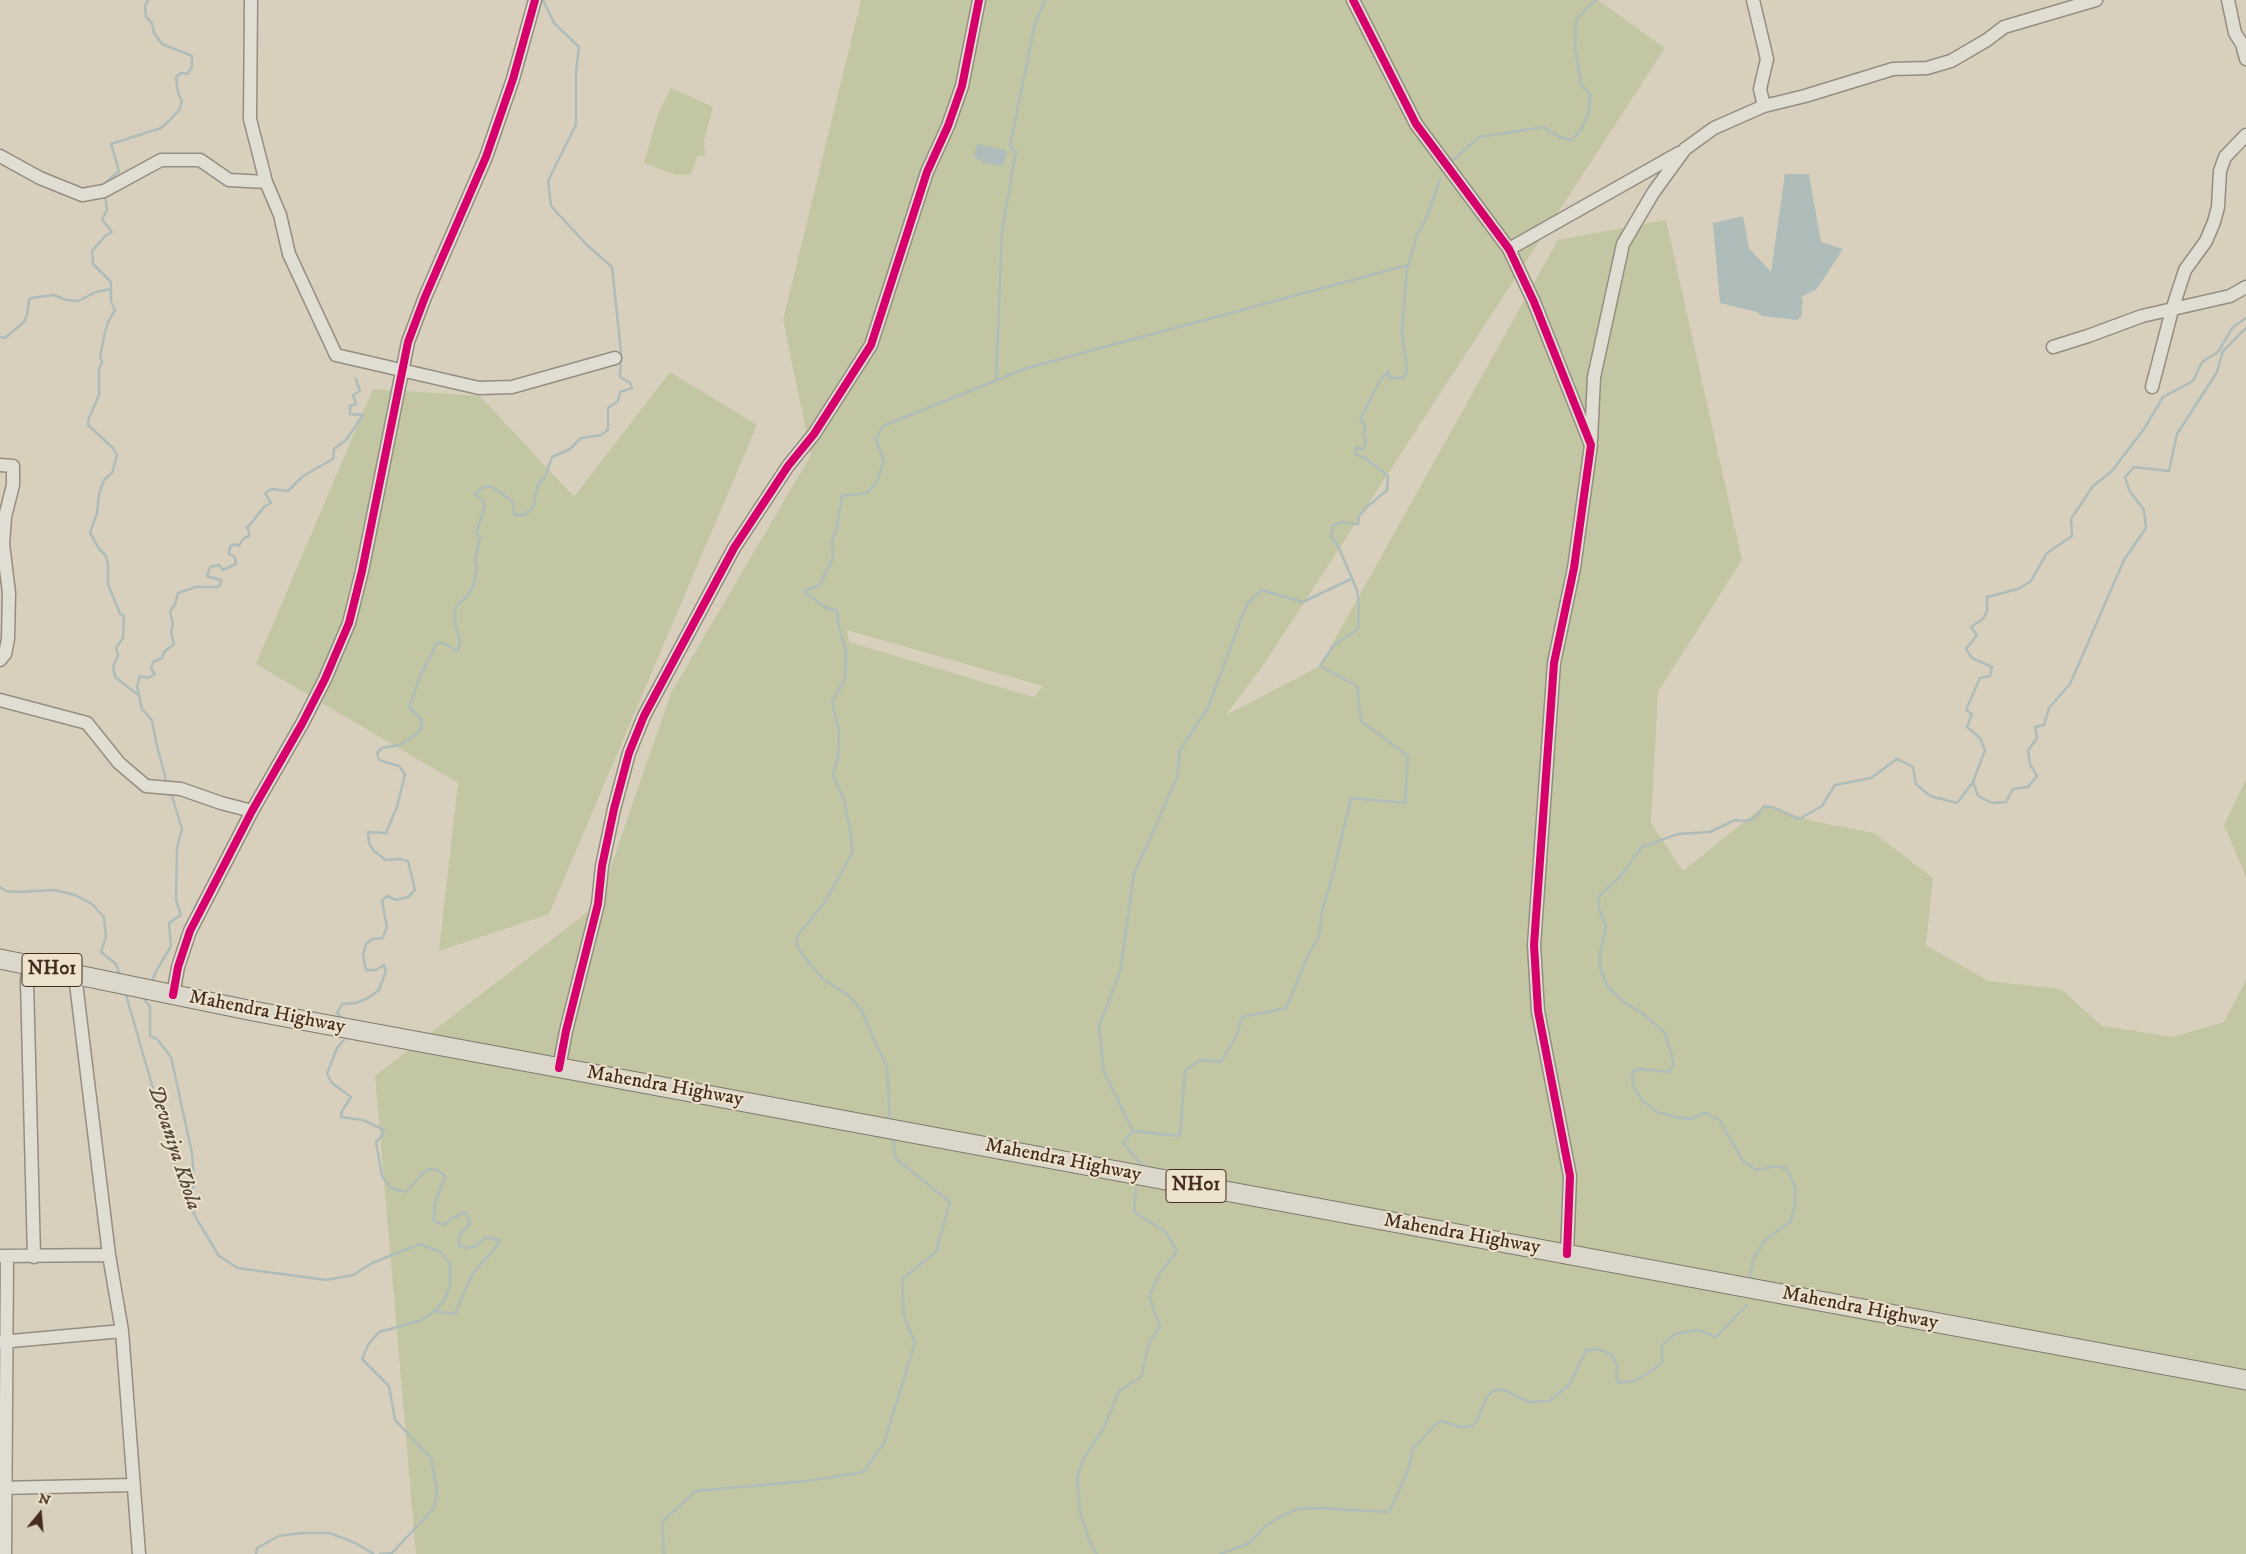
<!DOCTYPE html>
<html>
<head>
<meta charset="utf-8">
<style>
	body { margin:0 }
	#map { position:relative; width:2246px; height:1554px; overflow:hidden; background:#d8d0bc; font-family:"IM FELL DW Pica",serif }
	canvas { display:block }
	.north { position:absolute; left:15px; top:1489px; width:50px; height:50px; -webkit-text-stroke:4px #ede3cc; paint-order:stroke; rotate:17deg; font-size:14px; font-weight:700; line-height:20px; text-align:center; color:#442b21 }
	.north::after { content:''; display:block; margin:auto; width:18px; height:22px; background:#442b21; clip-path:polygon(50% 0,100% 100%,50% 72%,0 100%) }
</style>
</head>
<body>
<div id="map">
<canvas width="2246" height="1554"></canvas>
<div class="north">N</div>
</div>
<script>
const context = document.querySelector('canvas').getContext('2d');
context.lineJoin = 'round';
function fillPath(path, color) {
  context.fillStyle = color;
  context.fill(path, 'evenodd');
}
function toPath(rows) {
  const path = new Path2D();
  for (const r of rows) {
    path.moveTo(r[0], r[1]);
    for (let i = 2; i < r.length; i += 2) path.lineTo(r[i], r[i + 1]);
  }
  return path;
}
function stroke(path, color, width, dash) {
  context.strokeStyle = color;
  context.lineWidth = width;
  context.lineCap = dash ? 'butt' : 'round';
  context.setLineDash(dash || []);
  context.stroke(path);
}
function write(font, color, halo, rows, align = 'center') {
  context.font = font + ' "IM FELL DW Pica",serif';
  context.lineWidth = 4;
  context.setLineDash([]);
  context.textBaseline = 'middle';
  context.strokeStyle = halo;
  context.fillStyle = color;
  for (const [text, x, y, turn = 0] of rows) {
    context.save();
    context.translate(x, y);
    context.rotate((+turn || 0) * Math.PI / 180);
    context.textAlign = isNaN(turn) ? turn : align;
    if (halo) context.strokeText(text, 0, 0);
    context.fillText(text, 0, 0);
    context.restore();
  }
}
fillPath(toPath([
	[861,0,1598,0,1665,48,1264,664,1226,715,1320,666,1558,240,1666,220,1742,560,1658,692,1651,823,1683,871,1764,806,1812,821,1874,833,1933,878,1926,945,1988,981,2061,989,2102,1026,2173,1037,2224,1022,2246,980,2246,1554,416,1554,375,1076,598,904,671,693,811,455,783,320],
	[847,630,1043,686,1043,687,1033,697,849,642],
	[671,88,713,107,704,141,705,156,698,155,691,174,677,175,644,163,658,114],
	[670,372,757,425,549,914,439,951,458,783,256,664,373,389,480,396,574,497],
	[2246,779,2246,877,2224,825]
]), '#c2c6a3');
fillPath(toPath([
	[977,144,1005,150,1007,153,1003,166,984,163,974,157],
	[1785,174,1809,174,1821,242,1843,249,1817,289,1801,297,1803,300,1801,317,1797,320,1762,316,1757,312,1720,303,1713,223,1743,216,1749,248,1771,272]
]), '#aebdb9');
stroke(toPath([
	[1450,163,1479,137,1544,127,1559,137,1572,140,1582,128,1589,112,1590,94,1581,85,1575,47,1576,20,1591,4,1597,0],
	[103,185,119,171,111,144,161,128,170,120,179,110,182,101,178,93,176,77,181,73,187,74,192,67,192,56,162,44,154,33,152,23,146,17,145,6,148,0],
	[105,195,107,210,102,219,112,232,105,236,92,251,93,264,111,282,111,302,115,310,108,322,105,332,100,357,102,362,99,369,99,395,89,418,88,425,113,448,117,455,112,473,104,480,99,494,97,513,90,533,100,550,106,556,108,565,108,584,120,614,124,616,123,638,116,648,118,656,113,666,115,677,140,696],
	[0,337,5,338,24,322,27,315,29,300,31,298,54,295,66,300,78,301,96,292,111,289],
	[996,380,1002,231,1016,152,1010,146,1035,24,1045,0],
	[166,780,156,742,152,720,142,709,137,686,140,676,148,678,155,674,151,669,153,662,162,658,164,652,174,644,171,632,173,624,170,612,175,604,178,593,196,587,218,587,220,585,221,580,207,576,210,567,219,565,223,570,236,564,235,557,229,554,230,547,234,544,239,546,243,539,249,536,249,531,246,527,248,527,264,507,271,503,265,493,272,489,288,491,303,476,333,459,334,449,346,440,363,415,350,414,350,406,356,404,353,395,360,391,356,379],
	[1973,782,1985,750,1980,738,1967,727,1972,714,1966,710,1980,678,1990,676,1992,667,1972,658,1966,649,1977,635,1971,627,1983,619,1987,611,1987,597,2018,589,2031,581,2047,553,2072,536,2071,519,2093,486,2111,472,2144,429,2163,397,2193,381,2202,362,2218,352,2233,327,2246,318],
	[0,887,6,891,18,892,54,890,75,895,92,904,104,917,106,937,101,952,116,964,120,976],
	[150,982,153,980,155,973,171,946,169,923,181,915,176,900,177,847,182,829,172,796,168,793],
	[126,995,181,1185,196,1218,219,1256,238,1268,326,1280,353,1275,372,1263,420,1244,441,1252,450,1264,450,1286,443,1302,431,1314,419,1321,379,1332,368,1345,362,1359,389,1386,395,1420,431,1458,437,1491,434,1508,392,1553,380,1554],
	[143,997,150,1007,150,1036,157,1039,171,1057,192,1153,194,1187,186,1197],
	[343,1019,337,1013,342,1004,356,1003,368,998,379,990,386,971,384,965,376,970,366,970,363,955,366,944,372,939,383,938,387,927,382,901,387,896,396,900,408,897,415,890,408,861,400,859,386,860,374,851,369,843,368,832,386,833,397,807,405,774,399,766,379,760,377,753,382,748,400,745,417,734,421,728,422,720,409,707,420,677,437,643,444,643,458,652,460,642,455,622,455,608,469,594,474,583,477,569,475,560,480,537,476,532,485,507,482,500,475,494,482,488,491,486,512,501,515,515,525,515,533,507,538,484,545,477,552,457,570,449,581,438,601,435,608,430,608,408,618,401,620,392,632,388,630,383,620,377,621,352,612,267,587,245,551,206,548,181,576,125,576,72,579,47,554,23,543,0],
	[344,1040,337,1048,327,1074,332,1083,351,1097,342,1111,341,1117,363,1120,384,1130,382,1136,376,1142,382,1176,391,1188,406,1192,427,1169,438,1170,445,1176,435,1204,434,1221,444,1225,450,1219,466,1212,470,1224,459,1235,459,1246,466,1248,476,1246,486,1237,500,1240,496,1248,472,1274,455,1314,434,1311],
	[890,1121,887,1068,862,1011,848,995,822,978,803,956,796,943,798,935,825,902,852,853,851,835,844,800,833,775,838,757,839,731,832,702,845,679,846,651,838,624,837,611,825,607,803,591,819,586,833,558,832,542,837,527,842,496,867,493,877,481,884,461,876,439,883,426,1027,368,1408,265],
	[1133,1131,1104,1072,1099,1026,1120,972,1134,874,1177,778,1180,750,1208,707,1247,604,1261,590,1303,602,1351,579],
	[1142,1165,1123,1143,1133,1131,1180,1136,1185,1071,1200,1060,1221,1062,1237,1034,1242,1017,1286,1008,1309,954,1319,936,1322,911,1332,878,1351,798,1405,803,1408,756,1361,721,1357,686,1320,666,1334,645,1358,629,1359,605,1357,590,1338,546,1331,536,1333,525,1342,522,1358,524,1359,516,1367,507,1387,490,1388,476,1365,458,1355,454,1356,447,1363,450,1366,442,1364,435,1365,425,1360,419,1381,379,1388,371,1390,378,1403,378,1407,370,1402,330,1407,270,1417,235,1427,217,1440,179],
	[1749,1280,1753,1260,1764,1241,1791,1221,1795,1204,1795,1187,1787,1169,1778,1166,1756,1170,1743,1161,1720,1121,1706,1113,1690,1119,1676,1117,1657,1112,1642,1100,1633,1086,1632,1072,1640,1069,1669,1072,1674,1064,1665,1033,1642,1013,1625,1003,1608,987,1600,968,1600,954,1606,926,1599,909,1599,896,1621,876,1642,847,1678,834,1710,832,1735,820,1743,821,1751,820,1757,816,1764,806,1775,808,1799,819,1822,806,1835,785,1871,778,1897,759,1913,767,1916,784,1930,796,1957,803,1973,782,1978,796,1992,803,2006,802,2013,789,2028,787,2037,776,2030,764,2028,751,2037,738,2035,727,2044,725,2049,708,2070,684,2124,560,2146,528,2144,510,2129,490,2125,477,2134,467,2169,471,2177,434,2217,372,2223,351,2246,328],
	[256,1554,257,1548,279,1536,302,1533,330,1533,355,1543,374,1554],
	[664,1554,662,1522,696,1491,807,1481,863,1472,884,1443,915,1343,904,1317,902,1279,936,1252,950,1202,896,1159,893,1140],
	[1097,1554,1089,1540,1080,1511,1077,1478,1083,1460,1104,1427,1119,1391,1141,1377,1149,1343,1160,1327,1149,1296,1160,1273,1177,1251,1166,1232,1134,1212,1136,1189],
	[1220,1554,1250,1543,1262,1529,1278,1518,1297,1509,1318,1508,1389,1512,1408,1471,1413,1449,1435,1425,1442,1421,1460,1427,1472,1426,1478,1419,1487,1397,1493,1391,1502,1389,1529,1402,1549,1401,1569,1385,1586,1350,1599,1349,1612,1355,1617,1365,1616,1376,1618,1383,1633,1381,1649,1373,1662,1362,1662,1345,1675,1334,1698,1330,1716,1337,1747,1305]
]), '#aebdb9', 2.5);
const minor = toPath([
	[251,0,250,119,266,182],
	[1353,0,1416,124,1509,249,1534,302,1591,445,1574,568,1554,663,1534,945,1538,1011,1570,1176,1567,1254],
	[1753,0,1767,59,1760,89,1764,106],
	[2228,0,2235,33,2242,44,2246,59],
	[0,156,40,178,82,195,104,191,161,160,200,160,229,180,266,182,280,215,289,254,336,355,479,388,512,387,615,358],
	[1509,249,1679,153],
	[2053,347,2088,336,2142,316,2230,296,2246,287],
	[2152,387,2172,310,2185,270,2206,241,2214,222,2218,207,2220,171,2225,157,2246,135],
	[1591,440,1594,377,1623,244,1653,193,1685,149,1714,128,1764,106,1805,96,1893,69,1927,68,1951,61,1987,40,2004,27,2096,0],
	[0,465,13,466,13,485,5,517,3,544,9,593,8,639,5,654,0,660],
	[0,700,87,723,119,763,146,786,181,789,221,803,252,811],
	[29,965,27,981,34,1257],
	[75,975,109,1255,122,1331,139,1554],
	[173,995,178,967,190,931,252,811,303,722,325,679,349,623,362,571,408,342,425,297,486,157,513,79,535,0],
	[559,1068,566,1031,598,904,602,866,614,809,629,753,644,716,734,548,788,466,814,434,871,345,927,172,948,126,962,86,979,0],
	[0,1256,109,1255],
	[0,1342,122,1331],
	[0,1488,133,1485],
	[5,1554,7,1256]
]);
const highway = toPath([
	[0,959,253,1011,2246,1380]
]);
stroke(minor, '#958d82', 15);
stroke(highway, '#81786d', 21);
stroke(minor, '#e0ddd3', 12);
stroke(highway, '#dbd7cb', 19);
stroke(toPath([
	[1353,0,1416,124,1509,249,1534,302,1591,445,1574,568,1554,663,1534,945,1538,1011,1570,1176,1567,1254],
	[173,995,178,967,190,931,252,811,303,722,325,679,349,623,362,571,408,342,425,297,486,157,513,79,535,0],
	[559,1068,566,1031,598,904,602,866,614,809,629,753,644,716,734,548,788,466,814,434,871,345,927,172,948,126,962,86,979,0]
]), '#d6006c', 8);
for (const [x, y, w] of [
	[52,970,60],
	[1196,1186,60]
]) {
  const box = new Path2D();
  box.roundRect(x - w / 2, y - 16.5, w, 33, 4);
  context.fillStyle = '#ede3cc';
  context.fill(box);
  stroke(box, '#442b21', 1);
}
write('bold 19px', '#442b21', null, [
	["NH01",52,970],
	["NH01",1196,1186]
]);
write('20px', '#442b21', '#ede3cc', [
	["Mahendra Highway",267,1013,11],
	["Mahendra Highway",665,1087,10],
	["Mahendra Highway",1063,1161,11],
	["Mahendra Highway",1462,1235,10],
	["Mahendra Highway",1860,1309,11]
]);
write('italic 21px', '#56473f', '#ede3cc', [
	["Devaniya Khola",173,1148,72]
]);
</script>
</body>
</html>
